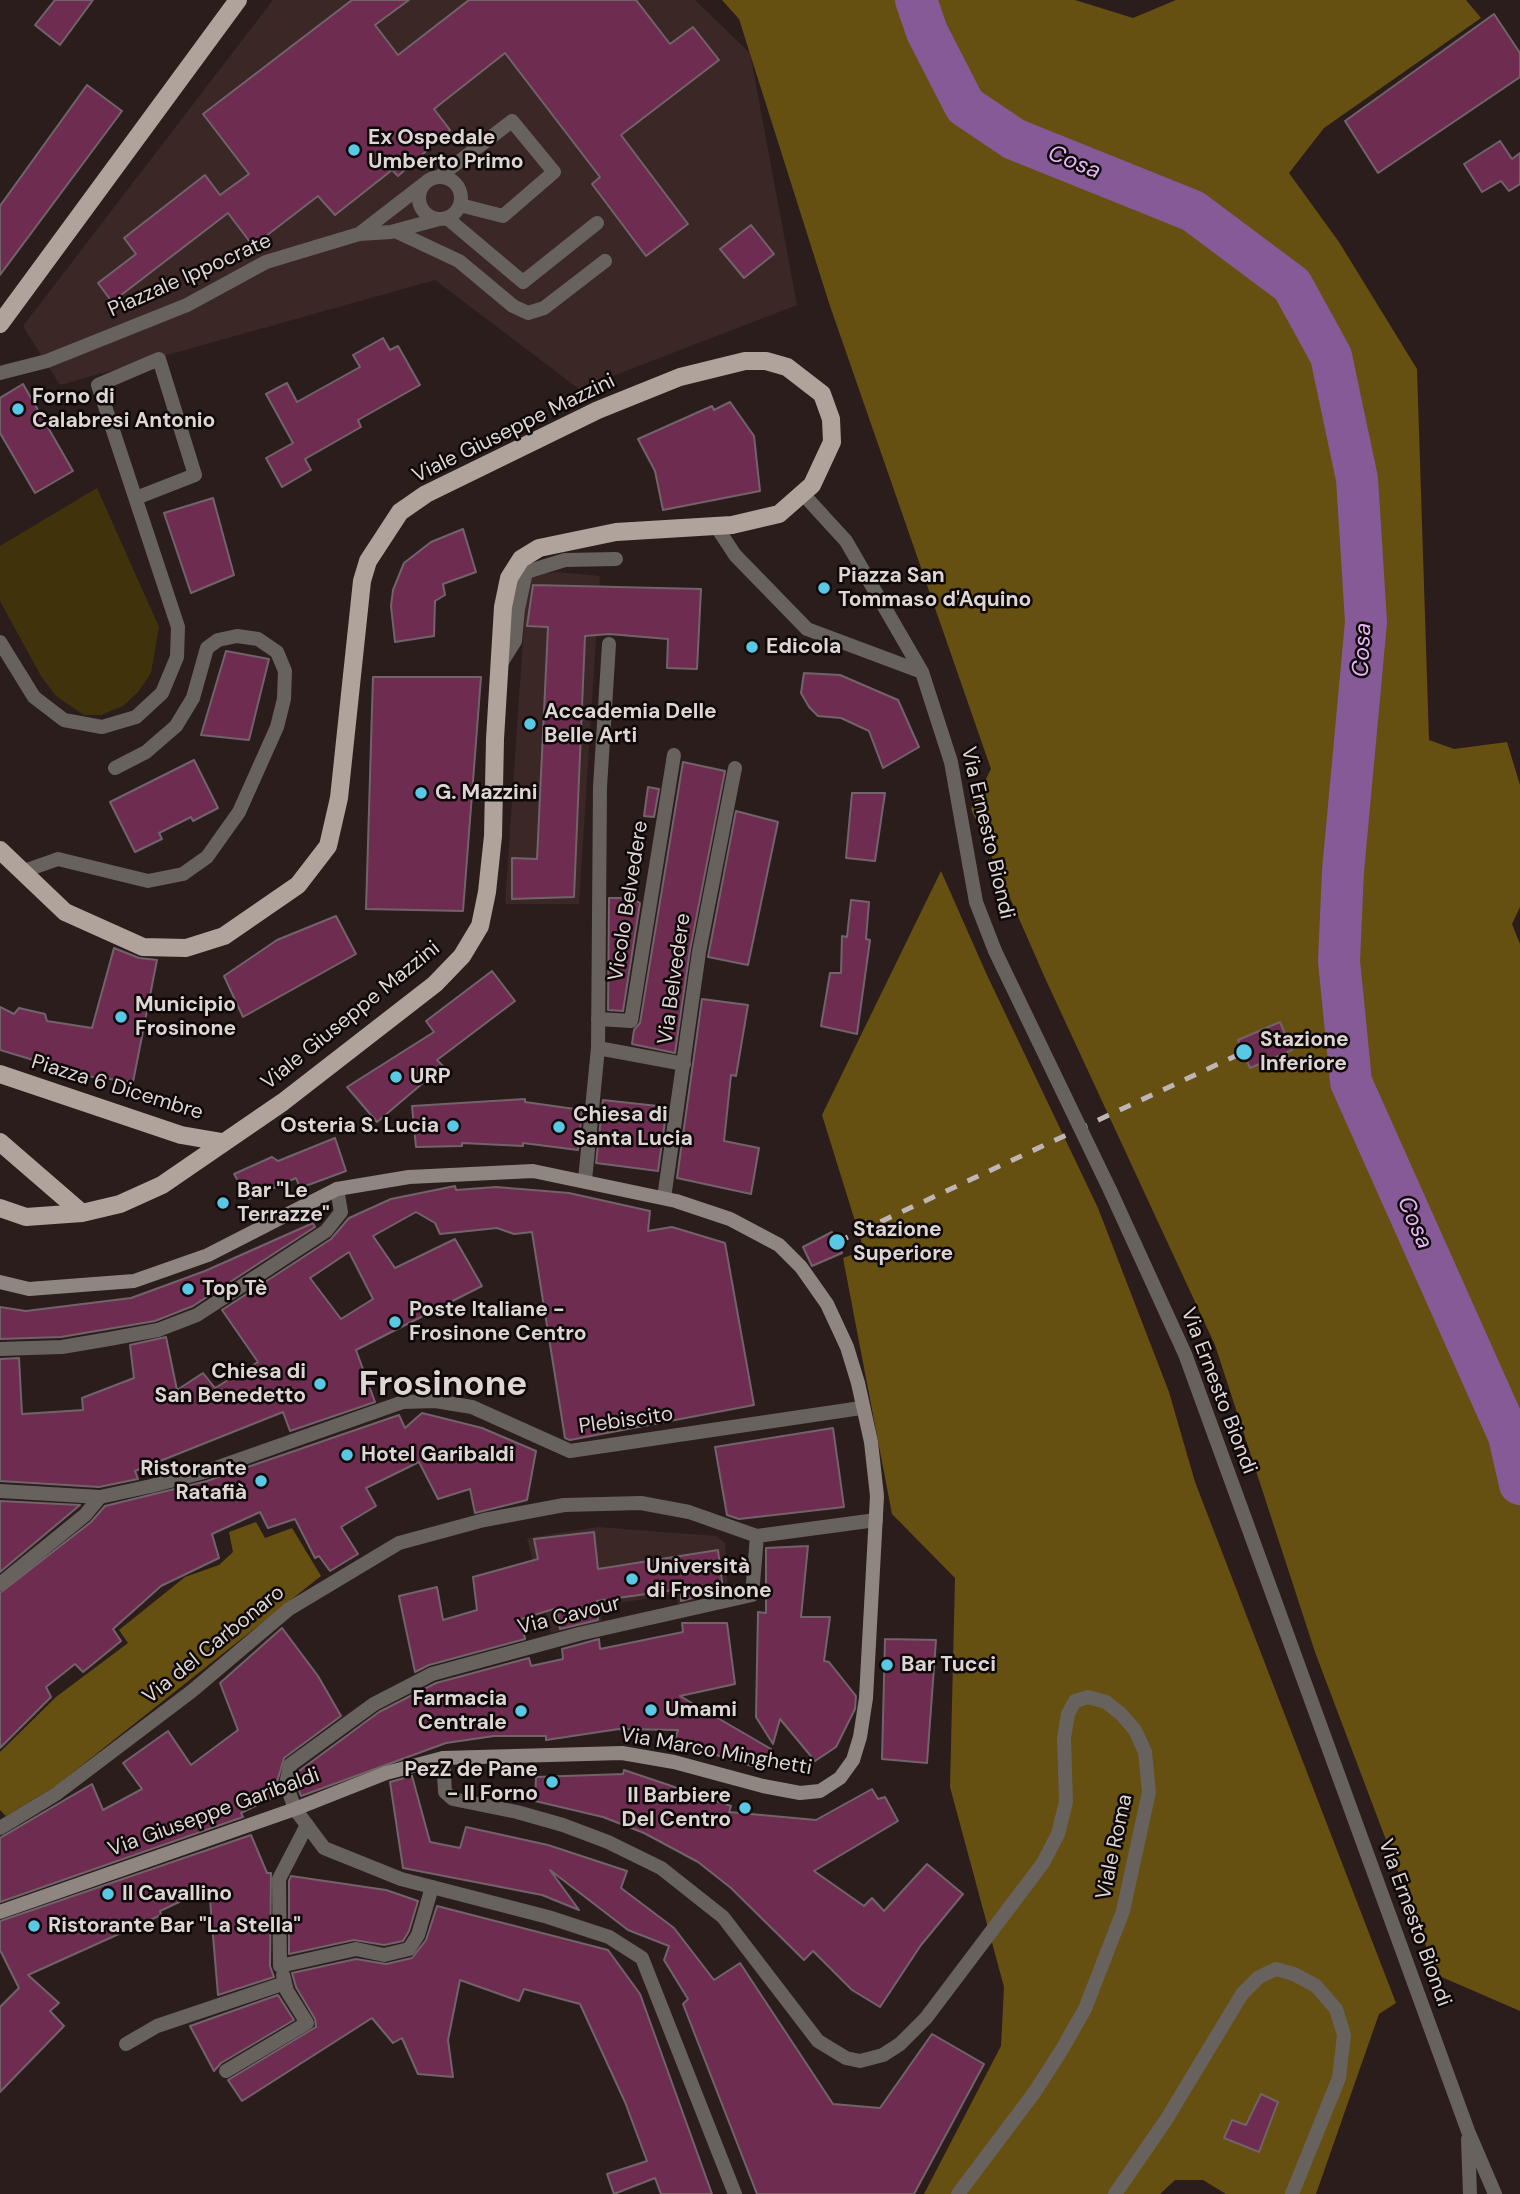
<!DOCTYPE html>
<html>
<head>
<meta charset="utf-8">
<style>
	body { margin:0 }
	canvas { display:block; background:#2a1d1c }
</style>
</head>
<body>
<canvas width="1520" height="2194"></canvas>
<script>
const context = document.querySelector('canvas').getContext('2d');
context.lineJoin = 'round';
function fillPath(path, color) {
  context.fillStyle = color;
  context.fill(path, 'evenodd');
}
function toPath(rows) {
  const path = new Path2D();
  for (const r of rows) {
    if (r.length === 3) {
      path.moveTo(r[0] + r[2], r[1]);
      path.arc(r[0], r[1], r[2], 0, 2 * Math.PI);
      continue;
    }
    path.moveTo(r[0], r[1]);
    for (let i = 2; i < r.length; i += 2) path.lineTo(r[i], r[i + 1]);
  }
  return path;
}
function stroke(path, color, width, dash) {
  context.strokeStyle = color;
  context.lineWidth = width;
  context.lineCap = dash ? 'butt' : 'round';
  context.setLineDash(dash || []);
  context.stroke(path);
}
function write(font, color, halo, rows, align = 'center') {
  context.font = font + ' "DM Sans",sans-serif';
  context.lineWidth = 5;
  context.setLineDash([]);
  context.textBaseline = 'middle';
  context.strokeStyle = halo;
  context.fillStyle = color;
  for (const [text, x, y, turn = 0] of rows) {
    context.save();
    context.translate(x, y);
    context.rotate((+turn || 0) * Math.PI / 180);
    context.textAlign = isNaN(turn) ? turn : align;
    if (halo) context.strokeText(text, 0, 0);
    context.fillText(text, 0, 0);
    context.restore();
  }
}
fillPath(toPath([
	[273,0,695,0,750,53,797,305,579,389,435,280,60,385,23,326],
	[559,572,600,576,579,904,505,904,527,580,536,574],
	[598,1527,716,1536,725,1543,728,1590,678,1605,676,1594,600,1606,602,1621,551,1633,527,1538]
]), '#3a2726');
fillPath(toPath([
	[97,488,159,627,151,673,139,691,123,706,101,715,84,715,56,696,41,676,0,601,0,546]
]), '#40320a');
fillPath(toPath([
	[722,0,1075,0,1133,18,1176,0,1466,0,1481,18,1324,128,1289,173,1339,242,1417,369,1429,740,1454,749,1507,742,1520,785,1520,907,1512,924,1520,944,1520,2011,1437,1975,1315,1652,1215,1345,1045,978,971,809,991,769,830,306,739,19],
	[941,871,986,973,1098,1208,1169,1392,1195,1482,1396,2003,1379,2014,1316,2194,1226,2194,1203,2180,1175,2180,1160,2194,924,2194,1001,2046,1004,1987,950,1787,955,1578,892,1514,843,1258,864,1250,822,1115],
	[256,1522,265,1538,292,1528,321,1576,57,1785,6,1816,0,1810,0,1752,56,1697,128,1643,119,1630,185,1577,219,1565,233,1552,229,1532]
]), '#654f11');
stroke(toPath([
	[916,0,927,32,965,106,1014,139,1193,211,1292,285,1331,356,1357,479,1366,622,1343,871,1339,961,1351,1082,1509,1436,1520,1484]
]), '#855a96', 42);
const building = toPath([
	[55,0,93,0,60,45,35,25,55,0],
	[352,0,409,0,375,25,398,55,469,0,636,0,670,44,693,27,719,60,621,135,688,224,646,256,592,184,600,177,505,53,434,109,450,130,398,176,392,170,335,215,318,196,253,246,228,213,112,302,98,283,136,254,124,238,205,175,220,195,249,174,203,114,352,0],
	[1494,14,1520,53,1520,77,1378,173,1345,121,1494,14],
	[87,85,122,111,0,275,0,206,87,85],
	[1500,141,1512,159,1520,153,1520,184,1509,191,1501,181,1482,192,1464,164,1500,141],
	[751,225,774,254,744,278,720,249,751,225],
	[383,338,390,350,398,346,420,385,358,420,361,427,305,459,311,470,282,487,266,458,293,443,266,394,287,383,297,402,360,367,353,355,383,338],
	[23,384,73,471,35,493,0,433,0,398,23,384],
	[730,402,754,436,760,491,663,510,655,471,638,439,712,406,714,410,730,402],
	[213,498,234,575,191,593,164,513,213,498],
	[463,529,476,572,443,584,445,595,435,601,434,636,395,642,391,606,393,590,404,563,431,542,463,529],
	[533,585,701,589,697,669,667,668,668,639,609,634,585,636,574,897,512,899,512,858,537,859,548,627,527,626,533,585],
	[226,651,269,659,249,740,201,735,226,651],
	[804,673,840,675,898,700,919,747,883,768,869,731,841,718,818,716,809,707,801,693,804,673],
	[373,677,481,677,463,911,366,909,373,677],
	[194,760,218,808,193,821,191,817,159,833,162,839,135,852,110,802,194,760],
	[683,762,725,771,690,950,675,1053,632,1044,634,1030,640,1023,683,762],
	[648,787,659,789,654,817,644,816,648,787],
	[852,793,885,793,875,861,846,858,852,793],
	[736,811,778,822,748,965,708,957,736,811],
	[609,898,631,898,640,903,623,1011,608,1010,609,898],
	[851,900,869,902,866,939,870,940,857,1034,821,1026,830,973,841,973,842,936,847,937,851,900],
	[336,916,356,954,243,1017,224,976,277,940,336,916],
	[114,948,139,958,157,960,133,1082,86,1076,0,1050,0,1007,14,1014,19,1008,45,1014,47,1021,92,1028,114,948],
	[492,971,515,1001,437,1060,443,1066,377,1122,347,1087,434,1032,426,1021,492,971],
	[702,999,748,1005,736,1076,731,1075,724,1141,759,1148,751,1194,677,1178,702,999],
	[1280,1022,1292,1050,1250,1068,1238,1040,1280,1022],
	[525,1099,525,1102,582,1110,578,1150,523,1143,523,1146,462,1143,462,1146,416,1147,412,1106,525,1099],
	[603,1100,667,1107,658,1171,596,1163,603,1100],
	[335,1138,346,1171,300,1188,296,1178,249,1199,234,1174,272,1157,278,1161,335,1138],
	[455,1186,456,1190,496,1187,569,1193,650,1211,648,1231,672,1227,725,1243,754,1405,570,1440,565,1438,532,1232,514,1234,497,1228,440,1234,435,1223,416,1212,373,1236,395,1268,455,1239,482,1286,356,1350,375,1402,290,1431,283,1412,135,1471,138,1479,99,1487,0,1481,0,1359,19,1358,22,1414,83,1410,82,1398,134,1378,130,1345,166,1337,177,1390,203,1373,215,1388,258,1362,222,1310,331,1239,349,1218,391,1199,455,1186],
	[349,1252,373,1299,341,1319,310,1278,349,1252],
	[313,1223,315,1227,193,1306,155,1321,61,1337,0,1339,0,1307,26,1311,131,1298,205,1271,313,1223],
	[832,1232,842,1253,812,1266,803,1247,832,1232],
	[422,1413,482,1428,536,1451,527,1500,475,1513,470,1489,438,1499,419,1462,366,1488,376,1506,341,1527,358,1554,330,1571,319,1556,315,1558,295,1519,268,1528,260,1512,212,1534,219,1558,161,1586,113,1629,121,1641,83,1672,75,1664,46,1687,51,1697,0,1748,0,1593,91,1522,105,1506,207,1481,399,1415,405,1428,422,1413],
	[833,1428,844,1507,739,1519,727,1515,715,1447,833,1428],
	[0,1501,80,1505,0,1572,0,1501],
	[594,1532,598,1569,718,1550,723,1590,681,1601,681,1589,597,1601,598,1620,560,1629,557,1608,521,1619,525,1639,429,1665,415,1672,399,1596,437,1587,443,1620,477,1610,473,1577,538,1559,534,1539,594,1532],
	[808,1546,801,1617,830,1617,824,1661,829,1662,856,1696,855,1709,836,1747,815,1761,780,1719,773,1744,756,1717,758,1612,766,1613,766,1548,808,1546],
	[682,1623,727,1623,735,1684,680,1696,771,1749,765,1770,674,1742,678,1730,619,1729,546,1740,546,1736,494,1736,446,1743,301,1796,296,1783,299,1771,379,1712,436,1683,529,1658,531,1666,563,1659,562,1649,599,1639,600,1649,683,1632,682,1623],
	[282,1628,318,1676,341,1716,284,1758,277,1782,279,1794,241,1813,243,1817,0,1902,0,1838,92,1784,103,1810,142,1789,123,1763,168,1731,191,1765,238,1730,220,1683,282,1628],
	[885,1639,936,1640,927,1763,882,1759,885,1639],
	[624,1770,731,1806,729,1812,816,1820,872,1789,878,1799,885,1797,898,1821,814,1871,864,1906,872,1898,884,1911,927,1864,963,1894,921,1945,880,2007,852,1990,813,1951,804,1960,731,1888,698,1862,644,1833,603,1817,535,1801,536,1777,623,1774,624,1770],
	[412,1776,430,1842,460,1848,466,1827,548,1845,627,1871,621,1888,674,1928,714,1980,740,1963,833,2104,880,2108,932,2034,984,2064,914,2194,757,2194,683,2004,688,1999,664,1960,669,1946,628,1930,550,1870,579,1910,542,1895,403,1868,390,1782,412,1776],
	[251,1835,267,1873,271,1873,270,1966,274,1977,218,1995,209,1888,160,1911,161,1915,28,1975,59,2003,50,2011,64,2026,0,2092,0,2007,19,1988,0,1950,0,1921,251,1835],
	[291,1876,386,1890,418,1901,409,1931,403,1941,384,1945,354,1940,289,1954,289,1881,291,1876],
	[437,1906,608,1950,640,1994,712,2194,661,2194,655,2178,614,2194,607,2174,647,2161,625,2102,580,2004,524,1989,519,2001,460,1980,448,2040,453,2077,418,2074,402,2038,393,2043,372,2018,242,2101,228,2080,316,2027,315,2019,296,1987,292,1973,356,1959,386,1964,412,1958,426,1940,437,1906],
	[278,1995,294,2020,221,2063,214,2071,190,2026,278,1995],
	[1261,2094,1278,2102,1259,2152,1224,2138,1232,2120,1246,2125,1261,2094]
]);
fillPath(building, '#6e2d50');
stroke(building, '#716369', 2);
stroke(toPath([
	[500,665,515,641,518,609,526,572,565,560,616,559],
	[598,1019,631,1021,674,755],
	[307,1825,279,1879,280,1966,356,1949,384,1955,409,1949,418,1935,432,1887],
	[126,2044,157,2026,285,1983],
	[226,2071,307,2023,287,1991,283,1975]
]), '#67625e', 14);
stroke(toPath([
	[439,177,512,121,554,172,503,216,460,205],
	[440,198,21],
	[429,180,359,234,391,232,439,219],
	[447,218,523,282,597,223],
	[395,231,459,261,513,306,528,313,544,308,605,261],
	[0,373,47,361,187,305,266,262,359,234],
	[0,642,34,697,64,720,102,727,136,717,162,693,177,657,178,627,98,385,159,359,195,475,136,498],
	[21,872,58,859,148,881,183,874,207,857,239,812,277,727,284,699,285,671,277,652,258,639,237,636,218,640,207,648,193,698,176,726,146,752,115,768],
	[598,1048,684,1064],
	[585,1180,598,1048,600,787,609,644],
	[664,1198,699,952,735,768],
	[0,1349,62,1347,109,1339,158,1330,197,1315,326,1231,341,1212,337,1189],
	[0,1491,100,1497,151,1486,204,1472,403,1402,435,1401,472,1407,570,1451,861,1408],
	[0,1584,85,1515,100,1497],
	[0,1828,56,1794,192,1691,289,1609,399,1543,484,1520,564,1505,641,1503,689,1512,757,1536,876,1520],
	[735,2194,642,1958,609,1937,548,1917,401,1879,324,1848,295,1809,286,1784,290,1765,374,1704,432,1674,579,1634,752,1595,757,1536]
]), '#67625e', 14);
stroke(toPath([
	[803,494,846,541,922,672,951,762,976,902,995,951],
	[716,526,735,555,807,629,922,672],
	[1110,1190,1185,1354,1468,2131,1495,2194],
	[443,1758,445,1792,453,1799,517,1812,563,1825,608,1842,661,1868,723,1917,818,2041,846,2058,860,2061,883,2055,900,2044,926,2018,1043,1863,1058,1834,1066,1802,1064,1738,1068,1714,1075,1701,1088,1697,1106,1702,1121,1714,1135,1730,1145,1752,1149,1792,1123,1911,1085,2009,1061,2051,1034,2093,958,2194],
	[1468,2139,1470,2194],
	[1115,2194,1166,2120,1242,1994,1259,1977,1276,1969,1294,1974,1316,1986,1336,2009,1344,2035,1339,2078,1292,2194]
]), '#67625e', 14);
stroke(toPath([
	[0,1282,29,1289,134,1281,208,1255,337,1189,409,1177,533,1171,676,1201,730,1219,779,1245,801,1267,827,1304,847,1347,858,1383,871,1442,877,1496,866,1698,860,1737,853,1760,840,1778,820,1791,800,1793,763,1786,674,1762,622,1753,443,1758,386,1773,295,1809,0,1912]
]), '#8f8681', 14);
stroke(toPath([
	[0,324,238,0],
	[0,850,65,912,143,947,186,948,224,936,298,885,328,846,339,798,362,581,368,561,400,512,426,494,598,410,680,377,745,361,766,361,787,367,822,394,831,419,832,442,812,485,779,514,732,525,616,532,539,548,521,559,509,578,503,607,495,739,493,836,487,892,480,926,462,956,435,984,283,1102,162,1185,120,1204,82,1213,26,1217,0,1208],
	[0,1074,181,1135,222,1142],
	[0,1142,82,1213]
]), '#afa39c', 18);
stroke(toPath([
	[837,1242,1244,1052]
]), '#bfb5b5', 5, [12, 12]);
stroke(toPath([
	[995,951,1110,1190]
]), '#67625e', 14);
for (const [x, y, r, color] of [
	[354,150,7,"#59c8e5"],
	[18,409,7,"#59c8e5"],
	[824,588,7,"#59c8e5"],
	[752,647,7,"#59c8e5"],
	[530,724,7,"#59c8e5"],
	[421,793,7,"#59c8e5"],
	[121,1017,7,"#59c8e5"],
	[1244,1052,9,"#59c8e5"],
	[396,1077,7,"#59c8e5"],
	[453,1126,7,"#59c8e5"],
	[559,1127,7,"#59c8e5"],
	[223,1203,7,"#59c8e5"],
	[837,1242,9,"#59c8e5"],
	[188,1289,7,"#59c8e5"],
	[395,1322,7,"#59c8e5"],
	[320,1384,7,"#59c8e5"],
	[347,1455,7,"#59c8e5"],
	[261,1481,7,"#59c8e5"],
	[632,1579,7,"#59c8e5"],
	[887,1665,7,"#59c8e5"],
	[651,1710,7,"#59c8e5"],
	[521,1711,7,"#59c8e5"],
	[552,1782,7,"#59c8e5"],
	[745,1808,7,"#59c8e5"],
	[108,1894,7,"#59c8e5"],
	[34,1926,7,"#59c8e5"]
]) {
  const dot = new Path2D();
  dot.arc(x, y, r, 0, 2 * Math.PI);
  context.fillStyle = color;
  context.fill(dot);
  stroke(dot, '#0e0908', 2.5);
}
write('bold 21px', '#ded5d5', '#0e0908', [
	["Ex Ospedale",368,138],
	["Umberto Primo",368,162],
	["Forno di",32,397],
	["Calabresi Antonio",32,421],
	["Piazza San",838,576],
	["Tommaso d'Aquino",838,600],
	["Edicola",766,647],
	["Accademia Delle",544,712],
	["Belle Arti",544,736],
	["G. Mazzini",435,793],
	["Municipio",135,1005],
	["Frosinone",135,1029],
	["Stazione",1260,1040],
	["Inferiore",1260,1064],
	["URP",410,1077],
	["Chiesa di",573,1115],
	["Santa Lucia",573,1139],
	["Osteria S. Lucia",439,1126,"right"],
	["Bar \"Le",237,1191],
	["Terrazze\"",237,1215],
	["Stazione",853,1230],
	["Superiore",853,1254],
	["Top Tè",202,1289],
	["Poste Italiane -",409,1310],
	["Frosinone Centro",409,1334],
	["Chiesa di",306,1372,"right"],
	["San Benedetto",306,1396,"right"],
	["Hotel Garibaldi",361,1455],
	["Ristorante",247,1469,"right"],
	["Ratafià",247,1493,"right"],
	["Università",646,1567],
	["di Frosinone",646,1591],
	["Bar Tucci",901,1665],
	["Farmacia",507,1699,"right"],
	["Centrale",507,1723,"right"],
	["Umami",665,1710],
	["PezZ de Pane",538,1770,"right"],
	["- Il Forno",538,1794,"right"],
	["Il Barbiere",731,1796,"right"],
	["Del Centro",731,1820,"right"],
	["Il Cavallino",122,1894],
	["Ristorante Bar \"La Stella\"",48,1926]
], 'left');
write('21px', '#ded5d5', '#0e0908', [
	["Piazzale Ippocrate",190,276,-24],
	["Viale Giuseppe Mazzini",514,429,-26],
	["Via Ernesto Biondi",987,833,77],
	["Vicolo Belvedere",629,901,-81],
	["Via Belvedere",675,979,-82],
	["Viale Giuseppe Mazzini",351,1016,-39],
	["Piazza 6 Dicembre",117,1088,17],
	["Via Ernesto Biondi",1218,1391,69],
	["Plebiscito",626,1421,-8],
	["Via Cavour",569,1616,-14],
	["Via del Carbonaro",214,1645,-39],
	["Via Marco Minghetti",716,1752,10],
	["Via Giuseppe Garibaldi",214,1813,-20],
	["Viale Roma",1115,1847,-78],
	["Via Ernesto Biondi",1414,1923,70]
]);
write('italic 23px', '#e5b4f8', '#0e0908', [
	["Cosa",1074,163,22],
	["Cosa",1363,650,-87],
	["Cosa",1414,1223,66]
]);
write('bold 35px', '#ded5d5', '#0e0908', [
	["Frosinone",443,1386]
]);
</script>
</body>
</html>
